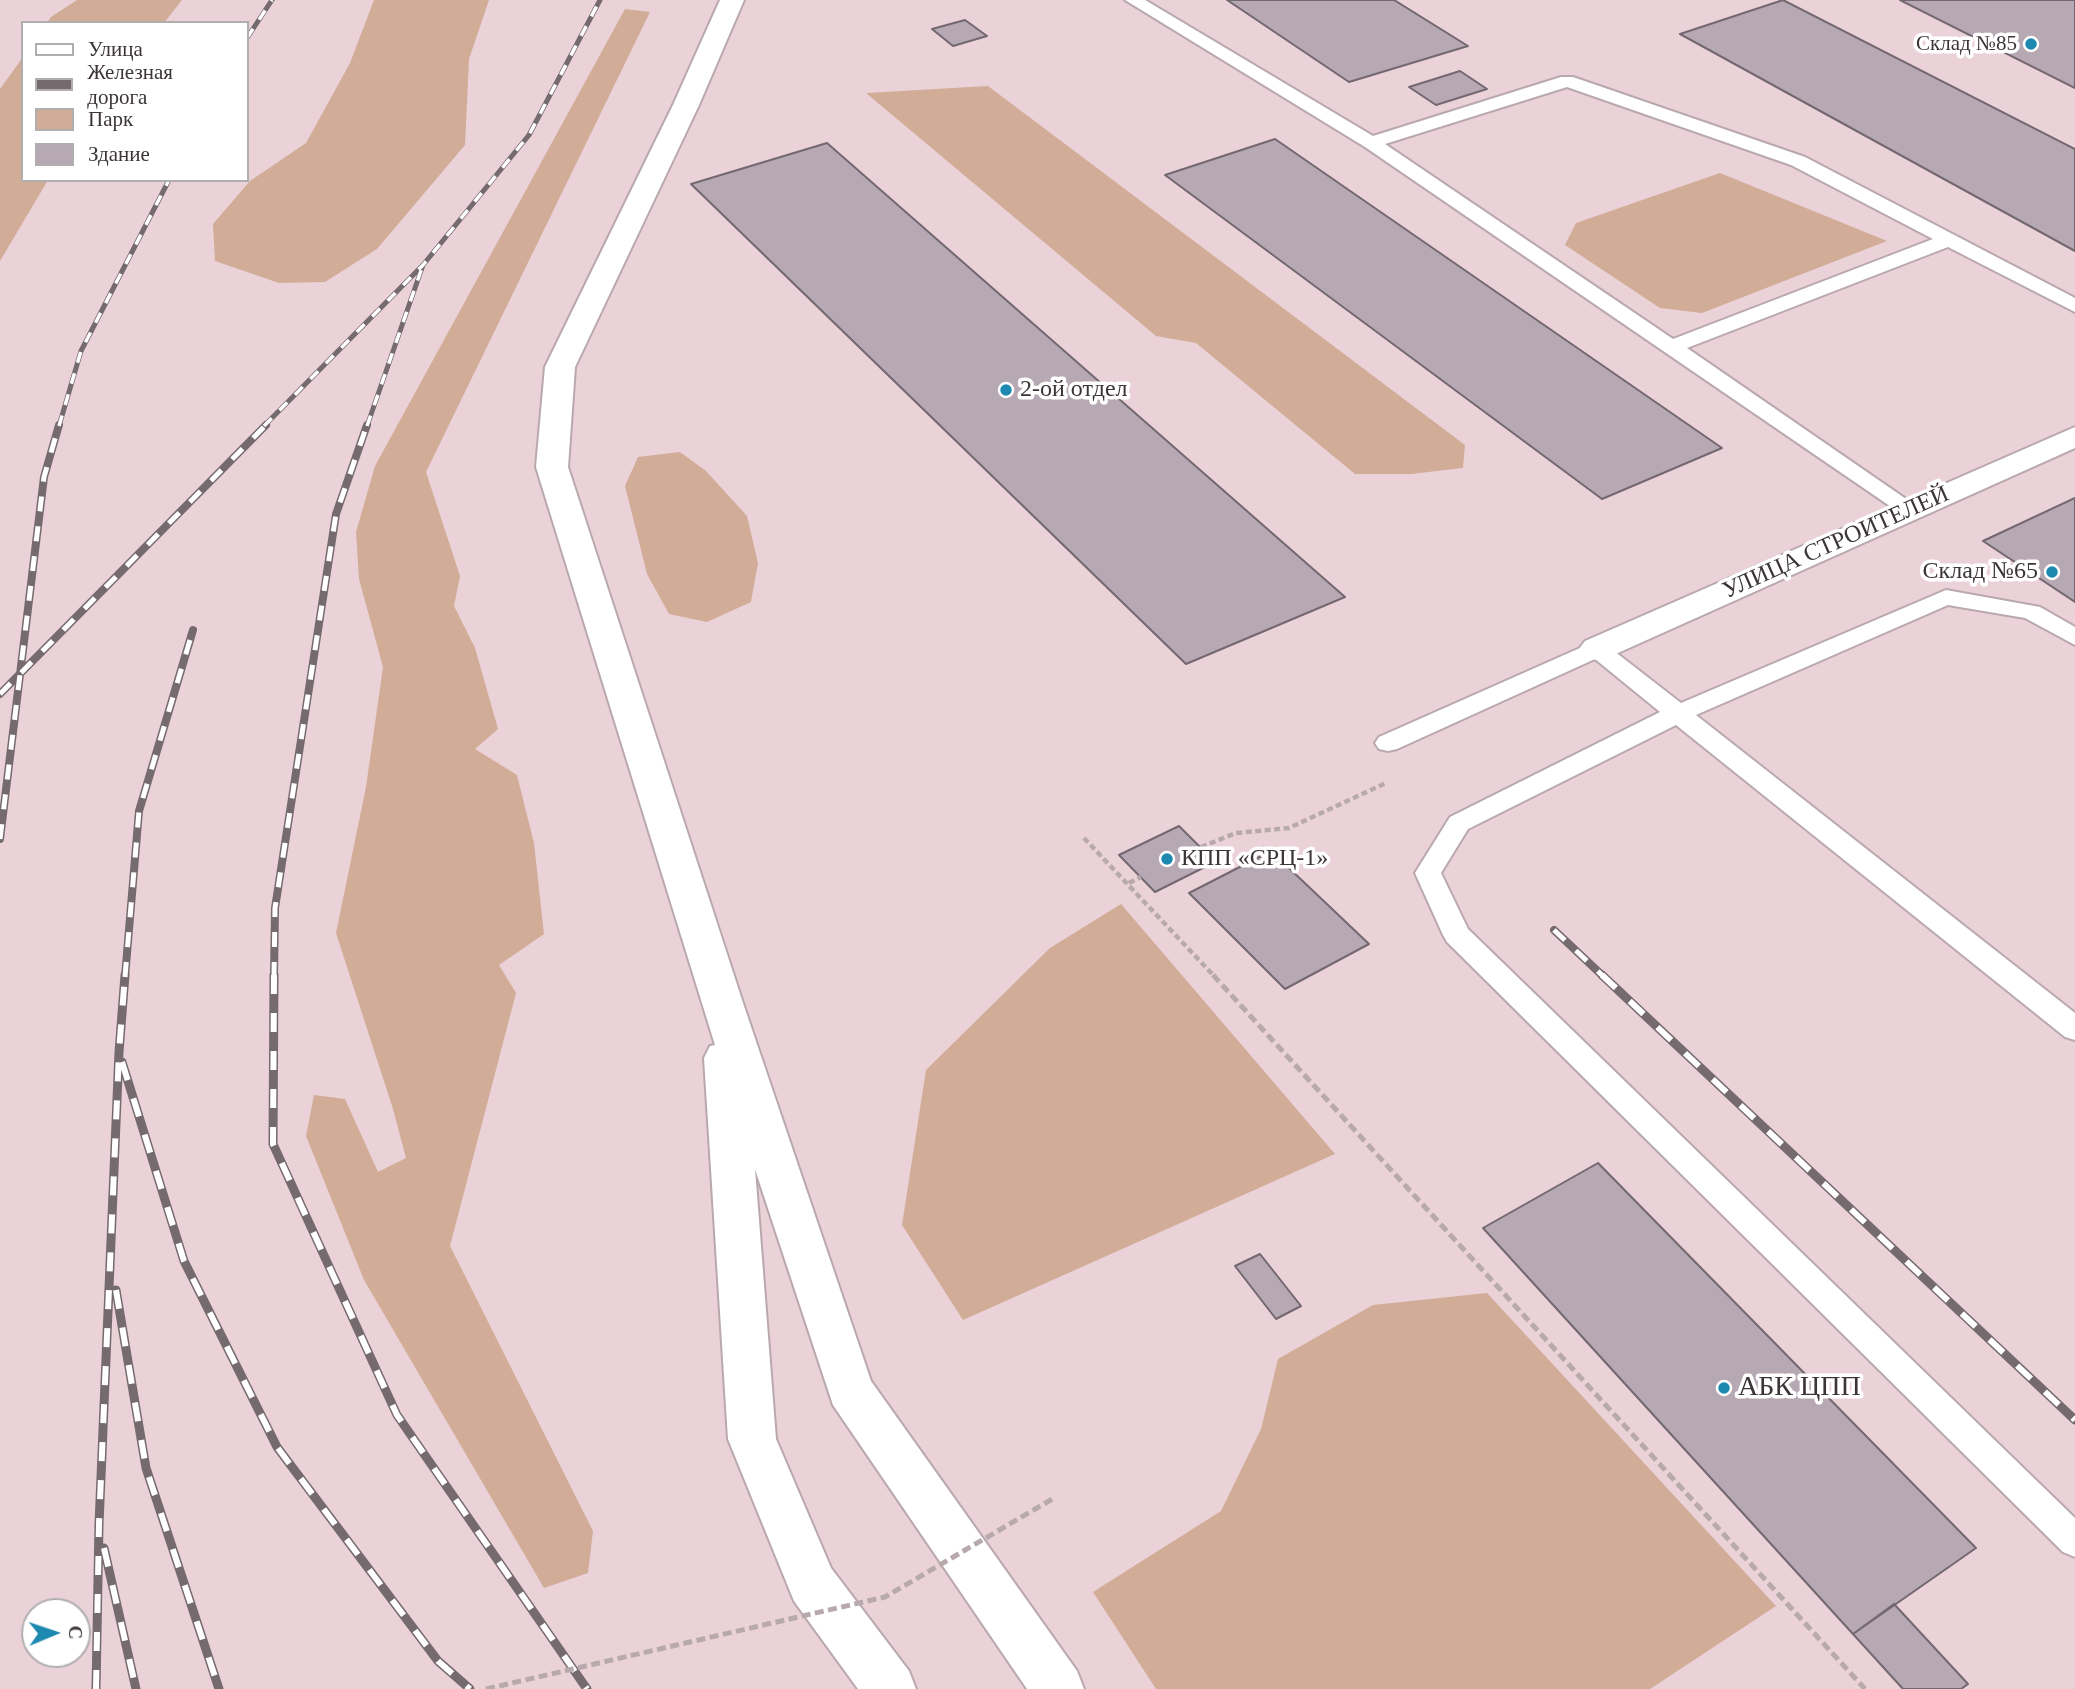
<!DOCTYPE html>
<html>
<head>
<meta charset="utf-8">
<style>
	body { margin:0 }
	#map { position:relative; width:2075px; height:1689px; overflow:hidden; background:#f0dfe3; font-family:Georgia,serif }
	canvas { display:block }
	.legend { position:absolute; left:21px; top:21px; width:228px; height:161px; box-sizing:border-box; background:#fff; border:2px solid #b1aeaf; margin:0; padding:9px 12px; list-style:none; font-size:21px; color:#3c3537 }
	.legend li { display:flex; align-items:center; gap:14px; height:35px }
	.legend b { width:35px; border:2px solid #b1aeaf }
	.north { position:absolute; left:21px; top:1598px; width:70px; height:70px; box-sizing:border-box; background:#fff; border:2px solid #b1aeaf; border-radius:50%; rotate:88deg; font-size:19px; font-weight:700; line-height:28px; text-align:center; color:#3c3537 }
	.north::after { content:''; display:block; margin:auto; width:24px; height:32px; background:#1e89b0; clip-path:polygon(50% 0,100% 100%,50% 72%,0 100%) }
</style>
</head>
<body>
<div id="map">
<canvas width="2075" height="1689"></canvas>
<ul class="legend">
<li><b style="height:9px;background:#fff"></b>Улица</li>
<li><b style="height:9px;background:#756b6e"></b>Железная дорога</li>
<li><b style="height:19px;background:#d1ac97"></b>Парк</li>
<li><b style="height:19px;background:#b6a9b3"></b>Здание</li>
</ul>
<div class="north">С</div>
</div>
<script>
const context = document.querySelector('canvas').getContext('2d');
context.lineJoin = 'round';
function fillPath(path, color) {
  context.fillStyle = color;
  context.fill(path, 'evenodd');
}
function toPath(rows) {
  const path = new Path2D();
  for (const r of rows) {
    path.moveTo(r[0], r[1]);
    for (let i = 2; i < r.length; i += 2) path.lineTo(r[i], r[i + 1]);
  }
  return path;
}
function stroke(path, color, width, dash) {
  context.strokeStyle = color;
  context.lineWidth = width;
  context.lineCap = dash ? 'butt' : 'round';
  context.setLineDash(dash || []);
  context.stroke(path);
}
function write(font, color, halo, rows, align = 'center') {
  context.font = font + ' Georgia,serif';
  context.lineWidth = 7;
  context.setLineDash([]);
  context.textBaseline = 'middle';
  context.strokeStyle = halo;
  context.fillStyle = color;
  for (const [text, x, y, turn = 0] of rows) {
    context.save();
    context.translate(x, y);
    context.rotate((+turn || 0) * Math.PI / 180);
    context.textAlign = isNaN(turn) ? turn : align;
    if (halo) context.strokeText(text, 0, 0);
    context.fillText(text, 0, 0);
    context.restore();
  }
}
fillPath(toPath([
	[0,0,2075,0,2075,1689,0,1689],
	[23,23,247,23,247,180,23,180],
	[35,1612,77,1612,77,1654,35,1654]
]), '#ebd2d9');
fillPath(toPath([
	[77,0,182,0,164,23,47,23,51,17],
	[374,0,489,0,469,59,465,145,377,249,325,282,279,283,215,261,213,224,250,181,306,143,350,63],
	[625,9,650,12,426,472,460,576,454,606,475,648,498,729,475,749,517,775,534,843,544,934,499,965,516,993,450,1246,593,1531,588,1573,544,1588,364,1280,306,1136,314,1095,345,1099,378,1172,406,1158,393,1109,336,933,366,787,383,667,359,579,356,532,375,466],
	[23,57,23,180,48,180,0,261,0,89],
	[988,86,1465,445,1463,468,1411,474,1355,474,1196,343,1156,336,866,93],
	[1720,173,1887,241,1702,313,1660,308,1565,245,1576,223],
	[680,452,706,471,747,516,758,563,751,602,707,622,669,614,647,574,625,486,638,457],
	[1121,904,1335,1154,963,1320,902,1225,926,1070,1050,948],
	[1487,1293,1776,1606,1650,1689,1156,1689,1093,1592,1221,1511,1261,1429,1278,1359,1373,1305]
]), '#d1ac97');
const building = toPath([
	[1227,0,1394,0,1468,46,1349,82,1227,0],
	[1783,0,2075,149,2075,251,1680,34,1783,0],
	[1900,0,2075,0,2075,88,1900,0],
	[965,20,987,36,953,46,932,29,965,20],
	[1460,71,1487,89,1436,105,1409,87,1460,71],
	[1275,139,1722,448,1602,499,1165,175,1275,139],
	[827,143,1345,597,1186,664,691,184,827,143],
	[2075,498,2075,602,1983,541,2075,498],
	[1179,826,1215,862,1155,892,1119,855,1179,826],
	[1271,851,1369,944,1285,989,1189,893,1271,851],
	[1598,1163,1976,1548,1853,1634,1483,1228,1598,1163],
	[1260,1254,1301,1306,1276,1319,1235,1266,1260,1254],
	[1894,1604,1968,1684,1961,1689,1903,1689,1853,1634,1894,1604]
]);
fillPath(building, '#b6a9b3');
stroke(building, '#736770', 2);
const lane = toPath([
	[1125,0,1145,0,1373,136,1561,77,1573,77,1805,157,2075,298,2075,312,1948,247,1687,348,1922,510,1919,515,1911,517,1903,515,1365,147,1125,0],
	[1567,87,1791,165,1933,239,1673,339,1385,144,1567,87],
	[1946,590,2040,607,2075,627,2075,645,2025,618,1948,605,1696,715,2075,1013,2075,1040,2065,1037,1676,725,1468,829,1441,873,1468,929,2075,1518,2075,1557,2063,1552,1447,942,1443,935,1415,873,1450,817,1660,712,1595,659,1397,749,1388,751,1379,749,1375,743,1379,737,1589,644,1597,641,1605,644,1681,703,1946,590]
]);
const street = toPath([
	[720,0,744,0,699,105,575,367,568,467,743,1003,871,1381,1077,1671,1084,1689,1027,1689,833,1405,755,1169,776,1439,831,1568,909,1671,916,1689,858,1689,794,1601,728,1439,704,1058,710,1046,715,1045,536,467,545,367,673,105,720,0],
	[2075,427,2075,448,1609,657,1597,660,1585,657,1579,649,1585,641,2075,427]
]);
stroke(lane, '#b9a8ad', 4);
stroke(street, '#b9a8ad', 4);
stroke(toPath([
	[1084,838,1215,977],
	[1201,847,1236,833,1289,828,1386,783],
	[1129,883,1141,877]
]), '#b7a9ac', 4.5, [6, 3.5]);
stroke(toPath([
	[1213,975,1865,1689]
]), '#b7a9ac', 5, [9, 4.5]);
fillPath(lane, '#fff');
fillPath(street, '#fff');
const railFar2 = toPath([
	[247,38,272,0],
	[59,426,81,351,169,180],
	[264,426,423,265,529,135,600,0],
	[367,426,423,265]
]);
const railFar1 = toPath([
	[0,694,266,425],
	[0,839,44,477,59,425],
	[1554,930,1604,977],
	[125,977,139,811,193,630],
	[274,977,275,908,336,514,367,425]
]);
const rail = toPath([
	[274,975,273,1144,397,1415,587,1689],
	[1602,975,2075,1420],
	[122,1062,184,1261,277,1447,438,1661,470,1689],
	[116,1290,146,1468,219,1689],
	[104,1548,136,1689],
	[96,1689,99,1524,119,1052,125,975]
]);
stroke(railFar2, '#756b6e', 5);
stroke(railFar1, '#756b6e', 8);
stroke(rail, '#756b6e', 9);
stroke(railFar2, '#fff', 3.5, [11]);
stroke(railFar1, '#fff', 5, [15]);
stroke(rail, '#fff', 6, [19]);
stroke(toPath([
	[486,1689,885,1597,1054,1498]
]), '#b7a9ac', 5, [9, 4.5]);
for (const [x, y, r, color] of [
	[2031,44,7,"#1e89b0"],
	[1006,390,7,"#1e89b0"],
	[2052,572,7,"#1e89b0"],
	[1167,859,7,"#1e89b0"],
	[1724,1388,7,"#1e89b0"]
]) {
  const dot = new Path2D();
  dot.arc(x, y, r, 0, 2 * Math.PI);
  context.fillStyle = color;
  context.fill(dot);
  stroke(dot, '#fff', 2.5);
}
write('21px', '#3c3537', '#fff', [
	["Склад №85",2017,44]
], 'right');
write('24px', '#3c3537', '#fff', [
	["2-ой отдел",1020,390],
	["Склад №65",2038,572,"right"],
	["КПП «СРЦ-1»",1181,859]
], 'left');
write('24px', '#3c3537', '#fff', [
	["УЛИЦА СТРОИТЕЛЕЙ",1836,543,-24]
]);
write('28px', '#3c3537', '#fff', [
	["АБК ЦПП",1738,1388]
], 'left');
</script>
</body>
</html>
